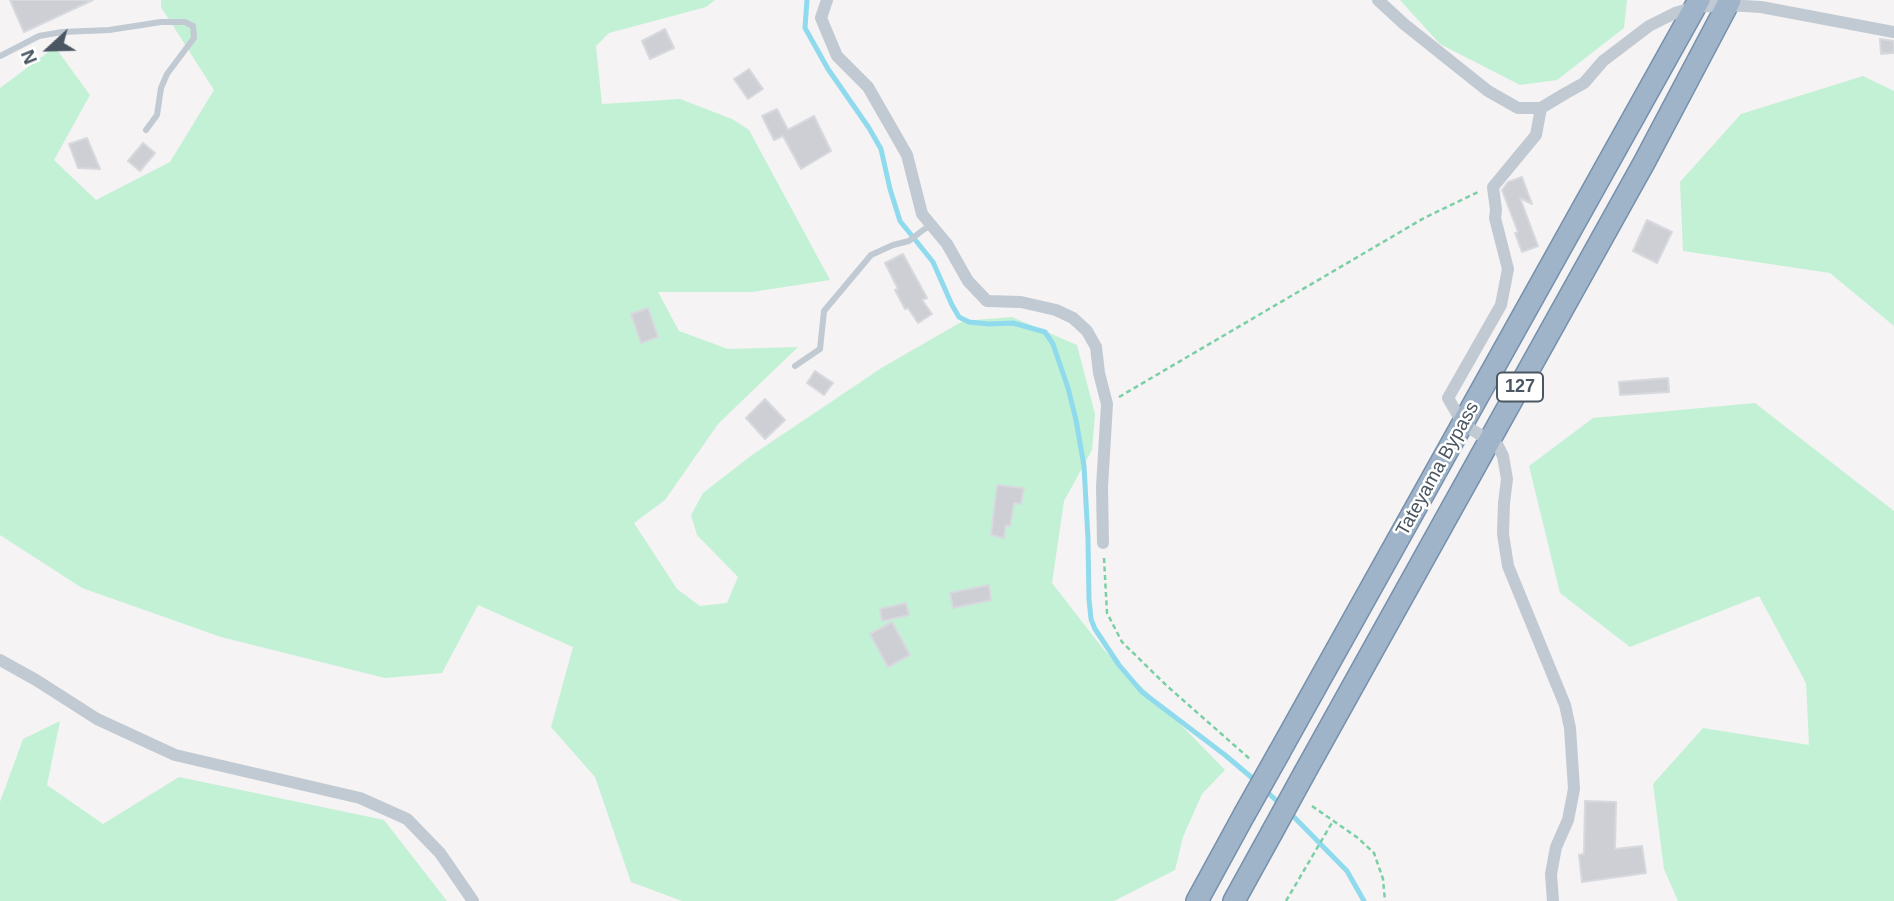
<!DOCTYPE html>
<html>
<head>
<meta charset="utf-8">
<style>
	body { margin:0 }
	#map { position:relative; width:1894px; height:901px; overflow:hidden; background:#f5f3f3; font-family:Helvetica,sans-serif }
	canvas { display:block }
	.north { position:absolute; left:14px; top:14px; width:70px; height:70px; -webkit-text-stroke:5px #fff; paint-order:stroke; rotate:248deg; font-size:19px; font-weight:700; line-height:28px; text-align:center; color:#4a5661 }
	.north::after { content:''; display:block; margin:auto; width:24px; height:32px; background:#4a5661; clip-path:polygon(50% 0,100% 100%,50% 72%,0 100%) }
</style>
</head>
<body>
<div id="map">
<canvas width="1894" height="901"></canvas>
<div class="north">N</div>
</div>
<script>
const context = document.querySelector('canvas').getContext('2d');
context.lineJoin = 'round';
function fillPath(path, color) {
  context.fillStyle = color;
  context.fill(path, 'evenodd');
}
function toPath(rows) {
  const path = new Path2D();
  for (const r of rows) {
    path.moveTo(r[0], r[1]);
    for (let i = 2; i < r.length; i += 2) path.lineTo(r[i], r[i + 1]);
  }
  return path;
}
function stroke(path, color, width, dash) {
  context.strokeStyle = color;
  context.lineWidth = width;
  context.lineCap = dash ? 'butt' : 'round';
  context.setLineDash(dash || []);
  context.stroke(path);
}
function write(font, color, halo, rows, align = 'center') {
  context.font = font + ' Helvetica,sans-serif';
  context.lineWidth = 5;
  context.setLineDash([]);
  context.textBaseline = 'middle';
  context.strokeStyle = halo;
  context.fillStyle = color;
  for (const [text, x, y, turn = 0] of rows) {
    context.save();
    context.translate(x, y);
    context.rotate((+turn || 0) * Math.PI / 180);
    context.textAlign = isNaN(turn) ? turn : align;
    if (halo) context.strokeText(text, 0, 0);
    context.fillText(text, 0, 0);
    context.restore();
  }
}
fillPath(toPath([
	[161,0,715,0,706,7,609,33,596,46,602,104,680,99,732,119,749,130,830,280,752,292,658,292,679,331,728,349,798,347,718,424,665,500,634,523,677,589,700,606,727,603,738,577,697,535,691,515,703,493,752,455,883,367,963,321,1012,317,1077,345,1095,414,1092,450,1064,501,1052,583,1104,650,1186,730,1225,770,1202,794,1183,837,1175,870,1114,901,682,901,631,882,595,777,551,727,573,647,478,605,442,673,385,678,221,637,82,588,0,535,0,88,55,47,90,95,54,160,96,200,170,162,214,90,161,7],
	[1400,0,1627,0,1624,28,1557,80,1520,85,1440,44],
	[1863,76,1894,91,1894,326,1830,273,1683,251,1680,182,1741,114],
	[1755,403,1894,511,1894,901,1678,901,1664,869,1653,784,1703,728,1809,745,1806,683,1759,596,1630,647,1560,593,1529,466,1593,418],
	[60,721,47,785,103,824,179,777,384,820,447,901,0,901,0,802,23,739]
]), '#c3f1d5');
stroke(toPath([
	[807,0,805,28,828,69,869,128,881,149,890,189,900,221,933,262,952,305,959,317,969,322,989,324,1013,323,1045,332,1053,344,1068,388,1076,420,1084,466,1088,539,1089,599,1091,619,1095,629,1119,665,1142,692,1225,755,1257,782],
	[1264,789,1280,804],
	[1290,813,1347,871,1364,901]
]), '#90daee', 5);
const building = toPath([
	[10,0,93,0,24,32,10,0],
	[665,29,674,48,650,59,642,41,665,29],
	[1880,39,1894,41,1894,53,1881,54,1880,39],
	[749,69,763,89,748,99,734,79,749,69],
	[777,109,788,130,814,116,831,151,801,169,783,136,774,140,762,116,777,109],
	[87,138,100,169,78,168,69,144,87,138],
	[143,143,155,153,140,171,128,161,143,143],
	[1522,177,1532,204,1520,198,1538,246,1522,252,1515,233,1518,232,1502,190,1508,182,1522,177],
	[1647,220,1672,232,1657,263,1633,251,1647,220],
	[903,254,927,298,922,300,932,314,918,323,908,308,905,309,895,290,898,289,885,263,903,254],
	[648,308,658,337,641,343,631,314,648,308],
	[815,371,833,383,824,395,807,383,815,371],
	[1668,378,1669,392,1620,395,1619,382,1668,378],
	[765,399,785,420,765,439,746,418,765,399],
	[997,485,1024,488,1021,504,1014,503,1010,526,1006,525,1004,538,991,535,997,485],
	[989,585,991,600,953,608,950,593,989,585],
	[906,603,909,615,882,621,880,609,906,603],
	[892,622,910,655,888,667,870,634,892,622],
	[1585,801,1616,802,1615,849,1642,846,1646,873,1582,882,1579,855,1584,854,1585,801]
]);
fillPath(building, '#cdcfd5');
stroke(building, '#d7d9de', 2);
const trunk = toPath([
	[1280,751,1699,0],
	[1305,772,1645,161,1730,0],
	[1197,901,1244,815],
	[1234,901,1271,834]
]);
stroke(trunk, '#7690ad', 24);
stroke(toPath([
	[1119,397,1424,218,1478,192],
	[1104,558,1107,613,1122,642,1167,686,1251,760],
	[1312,806,1358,838,1374,853,1383,879,1385,901],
	[1286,901,1333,821]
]), '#7ad0a6', 2.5, [5, 3.5]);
stroke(toPath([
	[0,56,39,36,62,32,109,30,161,22,185,22,193,26,194,38,167,74,161,88,157,115,146,130],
	[795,366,820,349,824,311,871,255,893,245,909,241,923,230,932,225]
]), '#c1cad2', 6);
stroke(toPath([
	[827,0,821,18,837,56,868,87,907,155,922,214,947,244,968,281,987,301,1021,302,1056,310,1073,318,1087,331,1096,347,1099,373,1107,404,1102,487,1103,543],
	[1378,0,1404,24,1488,91,1518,108,1541,108,1566,93,1584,83,1603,61,1649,26,1675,13,1695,7,1727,5,1761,7,1894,32],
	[1541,108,1536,135,1493,187,1496,210,1495,218,1508,269,1501,305,1448,398,1463,424,1498,446,1503,456,1507,479,1504,503,1503,534,1508,566,1565,705,1570,728,1574,789,1568,820,1556,847,1551,874,1553,901],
	[0,660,36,680,97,719,175,755,360,798,407,819,440,853,473,901]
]), '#c1cad2', 12);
stroke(trunk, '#9fb4c9', 21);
const trunkBridge = toPath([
	[1244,815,1280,751],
	[1271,834,1305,772]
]);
stroke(trunkBridge, '#7690ad', 24, []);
stroke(trunkBridge, '#9fb4c9', 21);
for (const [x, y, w] of [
	[1520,387,46]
]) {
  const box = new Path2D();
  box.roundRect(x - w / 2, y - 14.5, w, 29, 5);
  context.fillStyle = '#fff';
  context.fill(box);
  stroke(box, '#4a5661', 2);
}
write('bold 18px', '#4a5661', null, [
	["127",1520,387]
]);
write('19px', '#4a5661', '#fff', [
	["Tateyama Bypass",1438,469,-61]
]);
</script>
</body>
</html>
